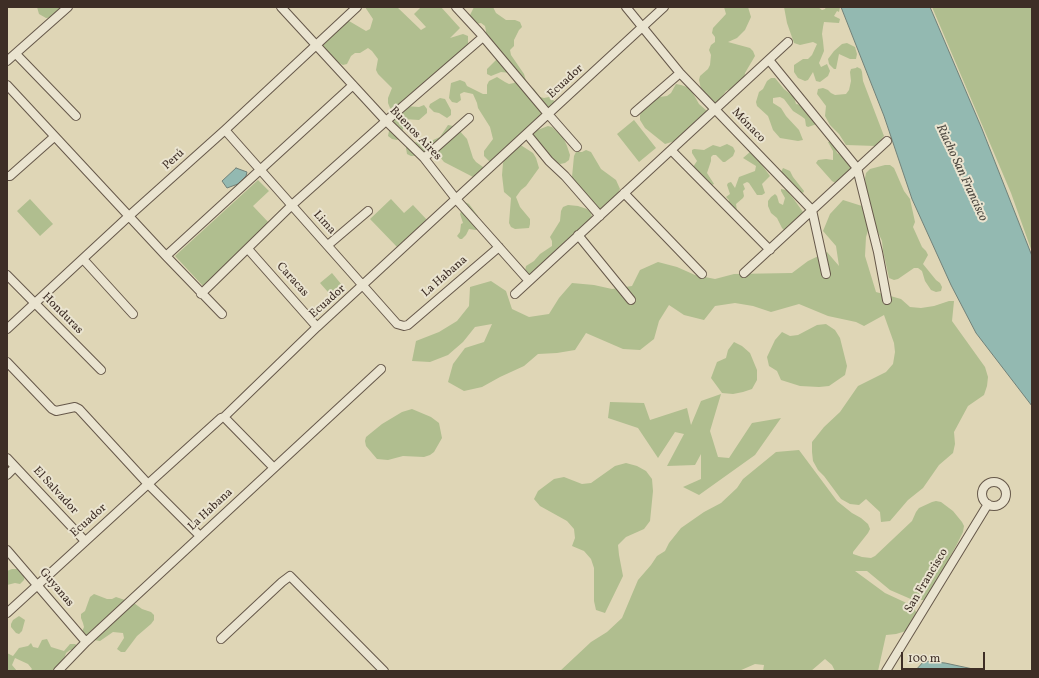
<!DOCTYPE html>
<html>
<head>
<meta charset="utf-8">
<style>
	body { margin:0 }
	#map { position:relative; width:1039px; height:678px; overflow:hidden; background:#dfd6b6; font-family:Vollkorn,serif }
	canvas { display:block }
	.frame { position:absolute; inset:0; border:8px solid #3e2e26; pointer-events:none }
	.scale { position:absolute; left:901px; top:652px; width:84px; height:18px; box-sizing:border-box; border:2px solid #3e2e26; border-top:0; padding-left:5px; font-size:12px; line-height:14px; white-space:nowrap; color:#3e2e26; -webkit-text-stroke:3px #eae4d0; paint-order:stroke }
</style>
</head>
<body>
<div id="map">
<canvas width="1039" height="678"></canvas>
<div class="frame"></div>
<div class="scale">100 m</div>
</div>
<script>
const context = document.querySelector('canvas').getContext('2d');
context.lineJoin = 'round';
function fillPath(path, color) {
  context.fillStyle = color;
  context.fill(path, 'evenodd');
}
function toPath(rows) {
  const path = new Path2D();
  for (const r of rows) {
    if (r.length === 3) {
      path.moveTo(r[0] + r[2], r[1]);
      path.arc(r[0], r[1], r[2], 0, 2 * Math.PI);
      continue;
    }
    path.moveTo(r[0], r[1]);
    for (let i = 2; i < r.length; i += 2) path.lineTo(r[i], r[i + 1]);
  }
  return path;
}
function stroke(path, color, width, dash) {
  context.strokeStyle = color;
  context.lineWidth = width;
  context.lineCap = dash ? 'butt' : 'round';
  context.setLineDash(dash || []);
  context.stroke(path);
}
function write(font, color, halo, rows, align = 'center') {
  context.font = font + ' Vollkorn,serif';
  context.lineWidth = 4;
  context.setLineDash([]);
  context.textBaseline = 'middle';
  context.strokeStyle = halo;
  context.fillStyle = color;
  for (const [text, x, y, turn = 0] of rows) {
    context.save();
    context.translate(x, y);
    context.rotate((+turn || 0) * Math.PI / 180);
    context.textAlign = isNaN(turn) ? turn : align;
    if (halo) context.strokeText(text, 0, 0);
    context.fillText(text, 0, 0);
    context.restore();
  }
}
fillPath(toPath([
	[37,7,62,7,61,12,54,17,46,18,39,14],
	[365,7,397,7,421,30,426,27,414,14,421,7,441,7,460,28,450,38,463,34,468,36,468,45,405,106,419,107,424,105,427,109,427,113,419,120,404,119,402,137,397,140,392,139,388,136,389,131,395,116,394,111,390,108,388,103,388,98,392,88,378,74,376,70,378,59,372,51,368,48,360,53,355,53,351,56,347,64,343,65,323,55,320,39,321,34,339,22,349,21,366,31,370,29,373,19],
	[474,7,493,7,496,13,506,20,515,20,520,22,522,27,519,30,514,40,514,46,510,50,511,55,524,74,527,84,534,89,540,97,544,98,549,97,557,103,513,141,500,165,498,166,491,163,484,156,484,151,493,139,490,127,478,108,477,103,473,94,464,92,460,94,461,100,457,103,452,102,449,98,451,83,460,80,465,82,467,86,483,94,487,94,487,85,489,81,497,77,505,82,509,84,514,83,517,80,511,73,501,72,491,76,487,74,487,69,497,59,483,39,486,31,485,26,481,23,476,24,468,19],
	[724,7,748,7,751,17,745,30,737,38,728,42,750,48,753,51,755,56,745,73,744,82,726,91,716,105,702,94,699,80,700,76,708,69,710,65,711,55,709,50,711,45,715,42,715,37,712,33,713,28,726,14],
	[784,7,818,7,822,10,825,9,826,7,840,7,839,12,837,11,834,16,840,19,839,23,824,22,823,27,822,34,823,41,824,51,819,63,821,67,827,64,830,71,828,76,820,82,816,81,813,72,808,80,805,81,798,78,794,72,794,65,803,59,808,59,812,55,817,44,813,42,800,45,794,43,787,23],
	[932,7,1032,7,1032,252,1011,193],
	[847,43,855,47,857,54,856,59,850,59,839,54,836,69,834,69,829,64,828,59,834,51,842,44],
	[857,67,861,69,862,72,863,81,884,136,876,146,846,145,839,134,830,125,825,116,826,106,817,94,818,89,823,88,828,90,831,93,835,95,846,94,849,90,851,81,850,72,851,69,856,68],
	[771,78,775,78,784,89,794,97,796,104,801,105,817,124,808,127,806,126,805,119,801,116,793,111,784,99,780,97,773,98,773,103,781,108,786,116,799,130,803,140,798,141,780,138,773,130,768,116,757,106,756,102,759,92,763,89,767,81],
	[676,84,681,85,690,88,699,104,707,111,706,115,688,131,683,133,680,141,675,141,665,144,645,128,640,120,640,115,644,105,652,98,667,96,671,93],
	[440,98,445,99,451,110,451,115,447,118,439,113,434,112,429,107,430,104],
	[634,120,656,148,639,162,617,134],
	[448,125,453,126,457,128,467,139,473,158,476,162,483,167,485,171,475,178,444,162,440,157,435,155,411,156,407,154,406,148,408,143,431,141,440,137],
	[548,126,552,127,563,137,567,146,570,155,569,160,565,163,560,164,552,160,532,135,535,131],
	[828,142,832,142,835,146,837,153,844,157,852,169,837,184,832,181,816,163,818,160,826,159,833,160,833,151],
	[519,144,533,153,536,158,539,168,526,186,521,190,516,197,520,207,530,219,530,224,529,228,515,229,511,227,509,223,511,198,504,192,502,175,503,163,511,147],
	[727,144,733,147,735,151,733,156,725,162,723,162,716,155,713,155,711,157,711,161,707,173,714,184,710,186,693,167,697,161,692,153,692,150,694,149,704,150,713,145,720,147],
	[586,150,591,152,601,169,616,180,620,189,615,198,600,210,595,209,574,182,572,177,574,156,576,152,582,152],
	[750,152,752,152,754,154,770,176,762,184,765,193,762,195,757,195,749,183,747,182,743,184,745,189,743,191,744,196,743,198,736,204,737,211,728,205,729,200,726,197,730,194,727,185,728,183,731,182,735,188,739,177,755,171,756,166,743,158],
	[885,165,890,165,894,168,904,191,910,199,915,222,913,227,922,247,926,251,928,255,923,264,936,280,940,283,942,287,941,291,936,292,931,290,925,281,922,271,918,268,914,268,898,279,894,280,889,278,883,251,882,241,873,221,869,196,866,194,865,178,866,173,870,169],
	[783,168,790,171,793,177,804,191,803,193,798,191,782,174,781,172],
	[258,180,269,191,253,206,270,224,203,286,175,256],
	[781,189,786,190,793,198,803,212,803,214,785,231,782,228,777,218,771,213,768,206,768,201,771,197,775,194,777,196,779,203,783,205,785,198,781,191],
	[30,199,53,224,40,236,17,211],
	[391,199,404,213,413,205,427,220,398,248,370,219],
	[843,200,862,206,871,221,866,237,865,256,876,292,901,299,910,307,921,308,934,306,949,301,954,301,952,321,985,367,988,377,987,386,984,395,968,406,954,432,955,444,953,453,939,465,923,488,908,500,890,521,881,522,880,512,866,499,859,505,850,504,841,499,824,476,818,470,813,461,812,452,812,442,824,427,840,412,858,386,886,372,893,364,895,352,894,343,884,315,864,326,856,322,828,316,799,304,771,312,753,306,735,303,715,306,704,320,684,315,669,305,659,321,654,339,640,350,623,349,586,333,575,350,557,353,538,354,524,366,500,377,482,387,464,391,448,382,453,364,465,348,484,342,492,324,475,327,463,342,448,355,430,362,412,361,416,341,439,332,457,321,469,306,470,287,491,281,506,291,512,309,529,317,549,314,559,298,572,283,594,285,612,289,632,286,640,270,658,262,677,267,695,275,715,279,734,274,792,273,808,261,827,252,839,266,836,246,823,231,830,214],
	[465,202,469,204,478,216,478,228,476,230,469,229,466,235,462,239,460,239,457,236,460,232,461,224,463,223,460,214],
	[568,205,578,206,587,209,591,212,592,217,591,221,532,275,528,275,525,271,526,266,534,261,540,254,552,246,552,241,550,237,560,221,561,211,563,207],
	[332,273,346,290,335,300,320,283],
	[826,324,835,330,840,338,847,366,845,375,829,386,819,387,800,386,781,380,777,371,769,366,767,357,775,340,782,332,790,336,798,335,817,325],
	[734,342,742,346,750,353,757,370,757,380,752,389,743,392,733,394,722,393,711,378,717,362,726,358,728,350],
	[721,394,710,431,718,457,729,458,752,423,781,418,755,455,699,495,683,487,701,479,701,454,695,465,667,466,684,434,675,432,658,458,638,428,608,418,610,402,644,403,650,420,687,408,691,425,701,401],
	[412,409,431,417,439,423,442,438,434,452,430,455,424,457,403,456,388,460,377,459,366,446,365,441,366,437,382,424,402,412],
	[799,450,837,501,852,513,861,518,868,524,870,529,868,533,853,552,853,554,862,557,871,558,875,556,912,521,916,512,919,508,932,502,936,501,941,502,953,511,962,522,964,526,963,532,956,546,931,592,924,600,913,600,890,590,867,571,855,571,885,593,913,606,917,614,913,623,906,631,896,634,886,635,878,671,835,671,832,665,825,659,811,671,763,671,764,665,755,664,739,671,560,671,591,642,607,632,622,618,638,580,651,565,657,556,665,551,669,543,681,528,704,512,721,503,737,488,743,479,776,452],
	[626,463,637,466,646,471,652,479,653,491,650,521,644,529,626,537,618,545,619,555,623,576,605,613,596,610,594,601,594,568,591,559,584,551,572,546,575,538,574,529,567,521,540,506,534,499,538,491,554,479,564,477,582,484,591,483,615,466],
	[12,569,17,569,21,571,25,575,24,580,20,584,15,583,7,585,7,571],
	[94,594,107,599,112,599,116,597,134,603,142,609,151,612,154,615,154,620,151,624,137,636,125,652,121,652,117,649,124,638,123,633,113,632,100,641,94,640,86,636,82,632,84,627,83,623,81,618,81,614,85,611,90,597],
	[19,616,25,620,22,631,19,634,16,633,11,627,11,624,13,620],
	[47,639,51,647,64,651,70,644,75,644,82,649,82,654,77,654,75,650,70,650,66,653,63,663,55,671,30,671,32,669,28,664,15,658,12,665,17,671,9,671,7,669,7,653,13,656,19,648,28,646,31,643,33,647,38,648,42,640]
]), '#b0be8f');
const water = toPath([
	[841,7,930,7,982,129,1032,256,1032,406,976,333,951,285,912,199,884,116,841,7],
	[236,168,247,172,246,176,238,184,227,188,222,181,236,168],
	[924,661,945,663,973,669,977,671,915,671,924,661]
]);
fillPath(water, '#93b9b1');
stroke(water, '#718179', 1);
const minor = toPath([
	[281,7,386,121,424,158,456,199,529,281],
	[456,7,480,33,548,114,577,147],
	[626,7,680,73,812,210,826,274],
	[16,54,76,116],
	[769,60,857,168,878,252,887,300],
	[7,61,68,7],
	[7,85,166,256,222,314],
	[635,112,680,73],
	[225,130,397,324,404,326,408,325,499,247],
	[527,134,549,161,565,176,600,216],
	[671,150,770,250],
	[424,158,469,118],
	[7,176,10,176,54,137],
	[624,193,702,274],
	[578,235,631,300],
	[328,245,368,211],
	[248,249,317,327],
	[166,256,353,85],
	[83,259,133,314],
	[744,273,887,141],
	[7,275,101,370],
	[201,294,292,205,386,121,483,37],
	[515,294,788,42],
	[7,329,129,216,225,130,357,7],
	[7,362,52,409,56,411,75,407,79,409,148,484,200,536],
	[224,417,274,468],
	[7,458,85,541],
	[7,475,15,467],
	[994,494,12],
	[7,550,86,642],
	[7,613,148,484,221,418,224,417,317,327,664,7],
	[221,639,282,582,290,576,384,671],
	[58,671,86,642,381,369],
	[886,671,988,504]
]);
stroke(minor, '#66584a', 10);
stroke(minor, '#eae4d0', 8);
write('12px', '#3e2e26', '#eae4d0', [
	["Ecuador",566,82,-43],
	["Mónaco",748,126,46],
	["Buenos Aires",415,134,46],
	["Perú",174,160,-42],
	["Lima",324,223,48],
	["La Habana",445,277,-41],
	["Caracas",292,280,48],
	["Ecuador",328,302,-42],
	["Honduras",62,314,45],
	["El Salvador",55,491,47],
	["La Habana",211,510,-43],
	["Ecuador",89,521,-42],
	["San Francisco",927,581,-59],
	["Guyanas",56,588,50]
]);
write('italic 13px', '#4f4a42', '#eae4d0', [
	["Riacho San Francisco",961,173,65]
]);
</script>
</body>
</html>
